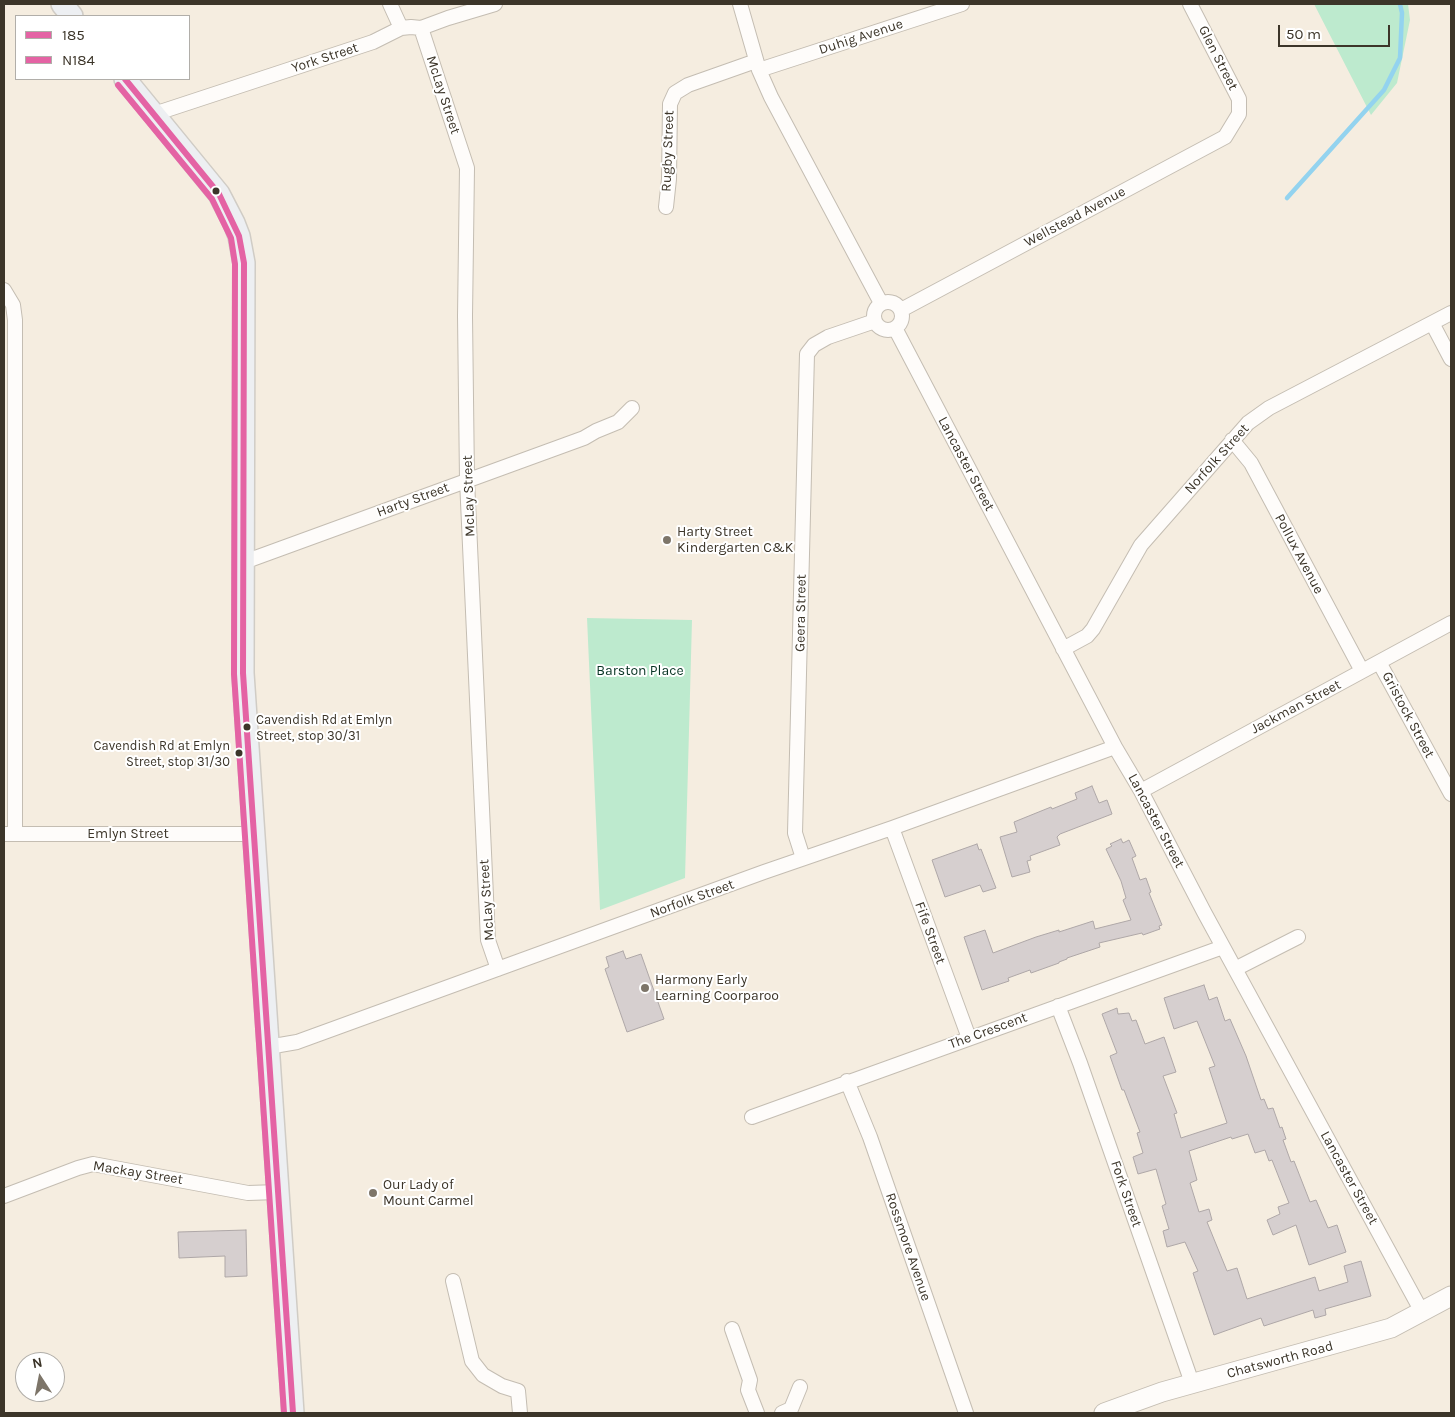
<!DOCTYPE html>
<html>
<head>
<meta charset="utf-8">
<style>
	body { margin:0 }
	#map { position:relative; width:1455px; height:1417px; overflow:hidden; background:#f5ede0; font-family:Karla,sans-serif }
	canvas { display:block }
	.frame { position:absolute; inset:0; border:5px solid #3c3529; pointer-events:none }
	.legend { position:absolute; left:15px; top:15px; width:175px; height:65px; box-sizing:border-box; background:#fff; border:1px solid #b1aea9; margin:0; padding:6px 9px; list-style:none; font-size:15px; color:#3c3529 }
	.legend li { display:flex; align-items:center; gap:10px; height:25px }
	.legend b { width:25px; border:1px solid #b1aea9 }
	.north { position:absolute; left:15px; top:1352px; width:50px; height:50px; box-sizing:border-box; background:#fff; border:1px solid #b1aea9; border-radius:50%; rotate:349deg; font-size:14px; font-weight:700; line-height:20px; text-align:center; color:#3c3529 }
	.north::after { content:''; display:block; margin:auto; width:18px; height:22px; background:#7d7569; clip-path:polygon(50% 0,100% 100%,50% 72%,0 100%) }
	.scale { position:absolute; left:1278px; top:25px; width:112px; height:22px; box-sizing:border-box; border:2px solid #3c3529; border-top:0; padding-left:6px; font-size:15px; line-height:18px; white-space:nowrap; color:#3c3529; -webkit-text-stroke:4px #fff; paint-order:stroke }
</style>
</head>
<body>
<div id="map">
<canvas width="1455" height="1417"></canvas>
<div class="frame"></div>
<ul class="legend">
<li><b style="height:6px;background:#e463a4"></b>185</li>
<li><b style="height:6px;background:#e463a4"></b>N184</li>
</ul>
<div class="north">N</div>
<div class="scale">50 m</div>
</div>
<script>
const context = document.querySelector('canvas').getContext('2d');
context.lineJoin = 'round';
function fillPath(path, color) {
  context.fillStyle = color;
  context.fill(path, 'evenodd');
}
function toPath(rows) {
  const path = new Path2D();
  for (const r of rows) {
    if (r.length === 3) {
      path.moveTo(r[0] + r[2], r[1]);
      path.arc(r[0], r[1], r[2], 0, 2 * Math.PI);
      continue;
    }
    path.moveTo(r[0], r[1]);
    for (let i = 2; i < r.length; i += 2) path.lineTo(r[i], r[i + 1]);
  }
  return path;
}
function stroke(path, color, width, dash) {
  context.strokeStyle = color;
  context.lineWidth = width;
  context.lineCap = dash ? 'butt' : 'round';
  context.setLineDash(dash || []);
  context.stroke(path);
}
function write(font, color, halo, rows, align = 'center') {
  context.font = font + ' Karla,sans-serif';
  context.lineWidth = 4;
  context.setLineDash([]);
  context.textBaseline = 'middle';
  context.strokeStyle = halo;
  context.fillStyle = color;
  for (const [text, x, y, turn = 0] of rows) {
    context.save();
    context.translate(x, y);
    context.rotate((+turn || 0) * Math.PI / 180);
    context.textAlign = isNaN(turn) ? turn : align;
    if (halo) context.strokeText(text, 0, 0);
    context.fillText(text, 0, 0);
    context.restore();
  }
}
fillPath(toPath([
	[1314,4,1408,4,1410,20,1397,83,1371,115],
	[587,618,692,620,685,878,600,910]
]), '#bdeace');
stroke(toPath([
	[1287,198,1384,90,1400,58,1402,13,1400,4]
]), '#93d3ef', 4.5);
const building = toPath([
	[1092,786,1099,803,1107,800,1112,814,1060,834,1057,837,1060,845,1030,856,1031,860,1027,861,1030,872,1012,877,1000,837,1017,832,1014,822,1051,807,1052,809,1077,799,1075,793,1092,786],
	[1121,839,1123,843,1129,840,1136,856,1132,858,1140,880,1146,878,1151,892,1149,893,1162,925,1159,926,1160,929,1143,935,1142,933,1099,943,1100,947,1067,958,1067,959,1059,962,1059,963,1031,973,1030,970,1008,978,1009,981,982,990,964,937,985,930,993,953,1036,937,1059,930,1059,932,1093,921,1095,929,1131,920,1123,900,1126,898,1121,881,1106,849,1112,846,1110,844,1121,839],
	[977,844,979,850,981,849,996,888,983,892,980,885,945,897,932,860,977,844],
	[623,951,626,959,641,954,664,1019,627,1032,605,969,609,967,606,957,623,951],
	[1204,985,1209,1000,1217,997,1225,1021,1230,1019,1246,1056,1261,1100,1264,1099,1268,1109,1273,1108,1280,1128,1282,1127,1286,1139,1283,1140,1291,1162,1294,1161,1310,1202,1316,1200,1328,1228,1337,1225,1346,1252,1309,1265,1296,1225,1273,1235,1267,1220,1280,1214,1278,1207,1289,1203,1272,1160,1269,1161,1265,1150,1255,1153,1248,1134,1232,1139,1231,1137,1189,1151,1197,1180,1190,1183,1199,1212,1209,1209,1212,1220,1207,1222,1227,1271,1237,1268,1247,1299,1315,1277,1319,1291,1348,1282,1344,1266,1361,1261,1371,1296,1325,1309,1326,1315,1315,1318,1313,1310,1264,1326,1261,1318,1214,1335,1193,1273,1198,1271,1185,1242,1167,1247,1163,1231,1169,1229,1162,1206,1166,1204,1156,1169,1138,1174,1133,1157,1143,1153,1137,1133,1140,1132,1124,1090,1122,1090,1110,1056,1117,1053,1102,1014,1117,1008,1118,1014,1129,1013,1132,1021,1136,1020,1145,1044,1164,1037,1176,1072,1163,1076,1177,1113,1174,1114,1181,1138,1227,1123,1209,1068,1215,1066,1197,1021,1174,1029,1164,998,1204,985],
	[246,1230,247,1276,225,1277,225,1256,179,1258,178,1232,246,1230]
]);
fillPath(building, '#d6cfcf');
stroke(building, '#aea7a7', 1);
const minor = toPath([
	[390,4,401,28],
	[740,4,759,70,771,97,881,303],
	[421,28,467,168,465,316,467,480,488,940,498,969],
	[759,70,962,4],
	[154,114,373,42,401,28,411,27,421,28,448,18,495,4],
	[666,207,669,179,670,104,675,93,688,85,756,61],
	[4,290,13,305,15,320,15,834],
	[888,316,14],
	[901,310,1225,137,1239,114,1239,99,1190,4],
	[1432,323,1451,359],
	[895,328,1115,747,1141,791,1204,912,1422,1312],
	[1232,440,1251,463,1362,671],
	[244,562,584,438,596,431,618,422,632,408],
	[1063,649,1087,636,1093,629,1141,545,1248,423,1269,408,1451,313],
	[1379,662,1451,794],
	[1141,791,1451,623],
	[892,828,969,1038],
	[4,834,253,834],
	[803,858,795,833,807,354,814,345,828,337,875,321],
	[1235,969,1298,937],
	[1058,1006,1080,1063,1192,1383],
	[268,1047,297,1042,764,872,892,828,1115,747],
	[847,1081,870,1137,966,1413],
	[752,1117,1223,947],
	[4,1196,78,1168,93,1164,248,1193,278,1192],
	[453,1281,472,1361,483,1375,502,1386,518,1391,520,1413],
	[732,1329,750,1380,748,1390,757,1413],
	[782,1413,791,1409,800,1387]
]);
const secondary = toPath([
	[1104,1413,1162,1392,1391,1328,1451,1296]
]);
const primary = toPath([
	[62,4,72,16],
	[125,79,219,194,234,223,239,236,244,263,243,673,293,1413]
]);
stroke(minor, '#c4bdb2', 16);
stroke(secondary, '#c4bdb2', 21);
stroke(primary, '#d0ccc5', 24);
stroke(minor, '#fefcfa', 14);
stroke(secondary, '#fefcfa', 19);
stroke(primary, '#edeff2', 21);
stroke(toPath([
	[125,79,219,194,239,236,244,263,243,673,293,1413]
]), '#e463a4', 6);
stroke(toPath([
	[118,85,212,199,231,238,235,264,234,674,284,1413]
]), '#e463a4', 6);
for (const [x, y, r, color] of [
	[216,191,4.5,"#3c3529"],
	[667,540,5,"#7d7569"],
	[247,727,4.5,"#3c3529"],
	[239,753,4.5,"#3c3529"],
	[645,988,5,"#7d7569"],
	[373,1193,5,"#7d7569"]
]) {
  const dot = new Path2D();
  dot.arc(x, y, r, 0, 2 * Math.PI);
  context.fillStyle = color;
  context.fill(dot);
  stroke(dot, '#fff', 2);
}
write('13px', '#3c3529', '#fff', [
	["Cavendish Rd at Emlyn",256,720],
	["Street, stop 30/31",256,736],
	["Cavendish Rd at Emlyn",230,746,"right"],
	["Street, stop 31/30",230,762,"right"]
], 'left');
write('14px', '#3c3529', '#fff', [
	["Duhig Avenue",861,37,-18],
	["York Street",325,58,-18],
	["Glen Street",1218,58,63],
	["McLay Street",443,95,72],
	["Rugby Street",668,151,-88],
	["Wellstead Avenue",1075,217,-28],
	["Norfolk Street",1217,459,-48],
	["Lancaster Street",966,464,62],
	["McLay Street",469,496,-92],
	["Harty Street",413,500,-20],
	["Pollux Avenue",1299,554,62],
	["Geera Street",801,613,-89],
	["Jackman Street",1296,707,-28],
	["Gristock Street",1408,715,62],
	["Lancaster Street",1156,821,62],
	["Emlyn Street",128,834],
	["Norfolk Street",692,899,-20],
	["McLay Street",487,900,-94],
	["Fife Street",930,933,70],
	["The Crescent",988,1031,-20],
	["Mackay Street",138,1173,9],
	["Lancaster Street",1349,1178,61],
	["Fork Street",1126,1194,71],
	["Rossmore Avenue",908,1247,71],
	["Chatsworth Road",1280,1360,-15]
]);
write('14px', '#3c3529', '#fff', [
	["Harty Street",677,532],
	["Kindergarten C&K",677,548],
	["Harmony Early",655,980],
	["Learning Coorparoo",655,996],
	["Our Lady of",383,1185],
	["Mount Carmel",383,1201]
], 'left');
write('14px', '#073423', '#fff', [
	["Barston Place",640,671]
]);
</script>
</body>
</html>
